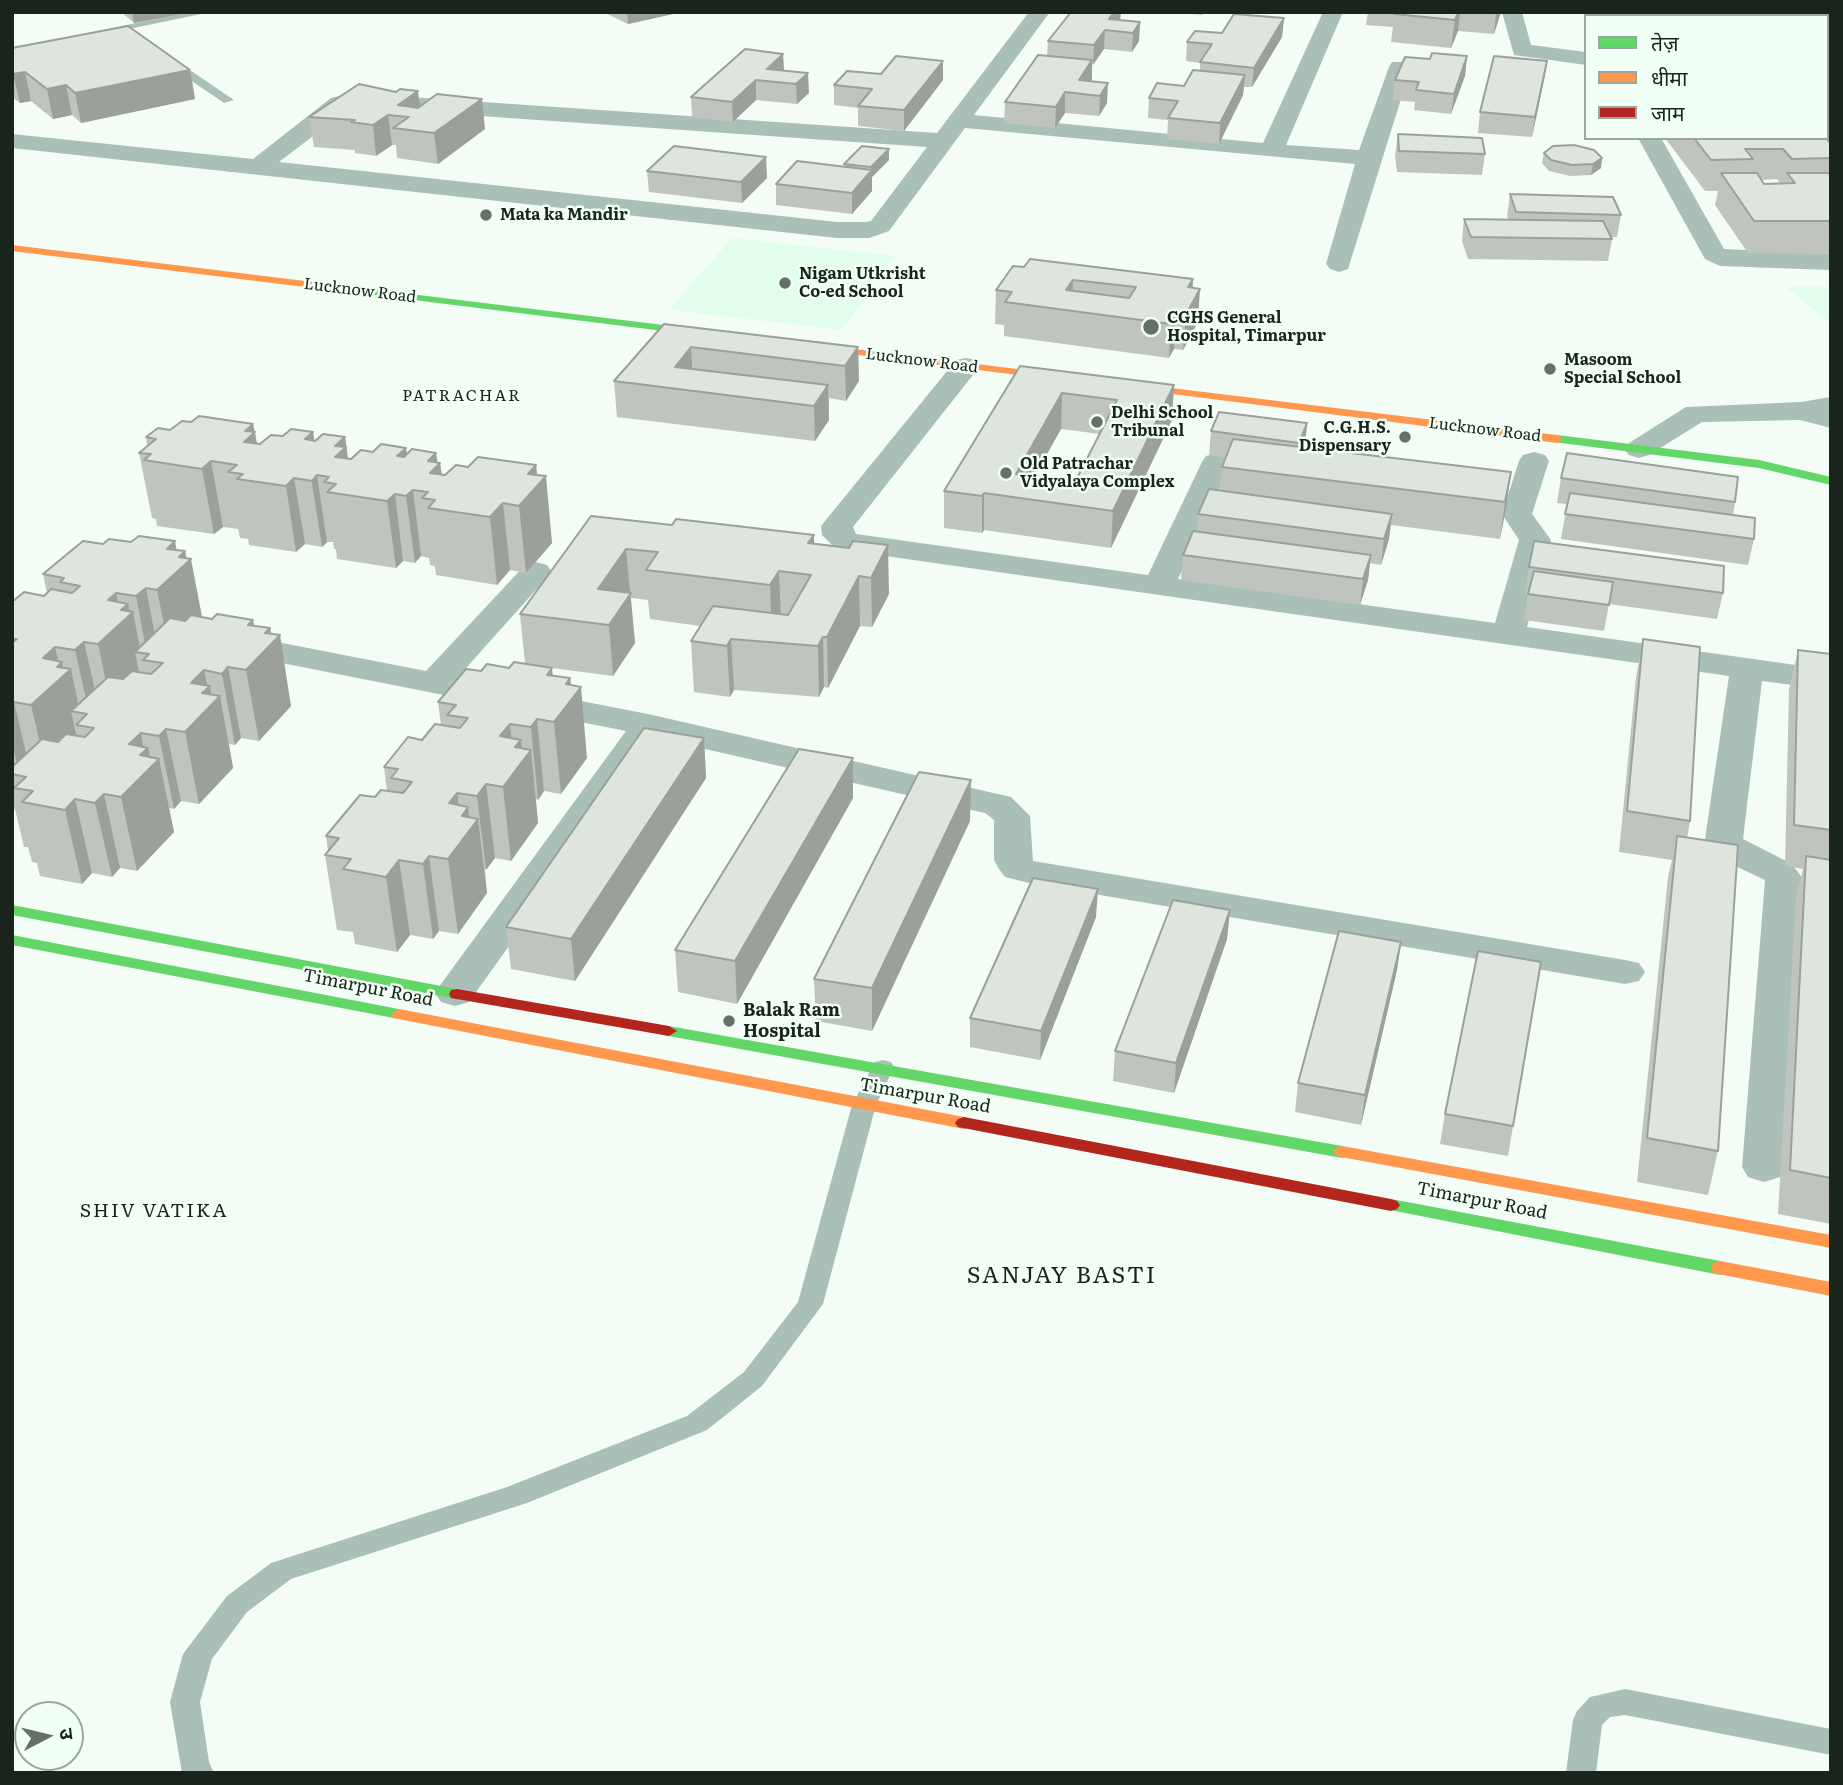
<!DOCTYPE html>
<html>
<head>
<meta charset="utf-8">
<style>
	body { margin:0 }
	#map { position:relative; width:1843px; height:1785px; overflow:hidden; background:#f4fcf6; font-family:Literata,"Noto Sans Devanagari",serif }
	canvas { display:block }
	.frame { position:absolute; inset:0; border:14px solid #18241c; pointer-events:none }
	.legend { position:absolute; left:1584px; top:14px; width:245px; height:126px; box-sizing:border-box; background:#f1fff5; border:2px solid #9aa79e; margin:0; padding:9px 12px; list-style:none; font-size:21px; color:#18241c }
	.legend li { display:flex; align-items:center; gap:14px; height:35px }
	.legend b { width:35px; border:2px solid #9aa79e }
	.north { position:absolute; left:14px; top:1701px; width:70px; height:70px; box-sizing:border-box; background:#f1fff5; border:2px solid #9aa79e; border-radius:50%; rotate:83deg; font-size:19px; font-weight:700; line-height:28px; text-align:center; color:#18241c }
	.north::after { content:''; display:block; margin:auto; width:24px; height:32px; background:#657068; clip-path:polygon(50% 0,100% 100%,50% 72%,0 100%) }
</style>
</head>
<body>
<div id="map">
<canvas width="1843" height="1785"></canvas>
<div class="frame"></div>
<ul class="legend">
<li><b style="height:9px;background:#63d668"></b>तेज़</li>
<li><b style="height:9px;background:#ff974d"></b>धीमा</li>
<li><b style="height:9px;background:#b3261e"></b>जाम</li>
</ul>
<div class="north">उ</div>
</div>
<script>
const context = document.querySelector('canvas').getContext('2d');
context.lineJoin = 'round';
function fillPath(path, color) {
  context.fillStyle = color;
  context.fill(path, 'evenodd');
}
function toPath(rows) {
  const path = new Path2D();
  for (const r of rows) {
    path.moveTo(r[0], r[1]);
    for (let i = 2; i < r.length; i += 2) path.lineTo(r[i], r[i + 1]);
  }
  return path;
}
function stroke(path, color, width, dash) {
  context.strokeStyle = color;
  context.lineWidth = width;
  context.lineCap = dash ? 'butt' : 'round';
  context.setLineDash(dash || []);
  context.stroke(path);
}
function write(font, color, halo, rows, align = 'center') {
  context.font = font + ' Literata,serif';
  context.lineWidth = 5;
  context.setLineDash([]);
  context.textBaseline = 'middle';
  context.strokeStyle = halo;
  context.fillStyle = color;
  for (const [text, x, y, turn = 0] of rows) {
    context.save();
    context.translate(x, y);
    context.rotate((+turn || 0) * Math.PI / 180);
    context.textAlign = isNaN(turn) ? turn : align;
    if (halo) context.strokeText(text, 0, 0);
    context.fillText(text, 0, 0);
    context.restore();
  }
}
fillPath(toPath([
	[732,238,896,256,842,330,669,310],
	[1786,287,1831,287,1831,324]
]), '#e2fdeb');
fillPath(toPath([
	[187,12,211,12,100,35,94,32,187,12],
	[164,58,172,58,234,100,224,103,164,62,164,58],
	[883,1060,891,1062,894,1067,876,1105,823,1304,762,1386,707,1430,527,1503,291,1579,247,1612,212,1659,200,1702,209,1762,214,1773,182,1773,170,1702,183,1654,227,1596,271,1563,507,1487,687,1416,744,1372,798,1302,852,1105,875,1062,883,1060],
	[1625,1689,1831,1729,1831,1755,1625,1715,1610,1717,1602,1725,1596,1773,1566,1773,1573,1720,1577,1711,1590,1697,1625,1689]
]), '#aabfb8');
fillPath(toPath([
	[1029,12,1050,12,974,115,1263,143,1323,12,1343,12,1286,145,1359,150,1389,67,1392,62,1408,62,1411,67,1348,269,1339,272,1330,269,1326,264,1355,164,965,128,889,231,869,238,837,238,12,148,12,134,253,159,331,98,351,93,937,133,1029,12],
	[351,107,927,147,871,221,866,222,837,222,279,162,351,107],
	[1502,12,1522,12,1531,45,1586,52,1586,65,1514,55,1502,12],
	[1638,138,1661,138,1724,249,1831,254,1831,270,1720,266,1705,259,1638,138],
	[966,358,976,360,980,366,853,527,856,534,1148,575,1202,462,1206,456,1217,453,1228,456,1232,462,1178,579,1495,623,1519,540,1502,514,1519,461,1523,455,1534,452,1545,455,1549,461,1532,514,1551,540,1527,627,1831,670,1831,690,1762,681,1743,839,1792,864,1803,879,1786,1167,1780,1177,1764,1182,1748,1177,1742,1167,1765,880,1716,857,1705,839,1729,676,836,549,822,535,821,526,956,360,966,358],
	[1831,397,1831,428,1800,420,1702,422,1649,455,1639,458,1629,455,1624,449,1629,443,1686,407,1801,402,1831,397],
	[536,562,547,565,552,572,458,677,648,714,1011,797,1030,816,1033,861,1625,960,1639,963,1645,972,1639,981,1625,984,1029,883,1005,877,999,869,994,860,994,820,985,813,657,738,469,1002,455,1006,441,1002,435,993,441,984,626,731,231,653,219,650,214,643,219,636,231,633,426,671,525,565,536,562]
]), '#aabfb8');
fillPath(toPath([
	[305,281,712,331,718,334,712,337,301,286,300,284,305,281],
	[1557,435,1759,460,1831,477,1831,485,1759,468,1553,442,1553,436,1557,435],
	[12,905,457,989,465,994,457,999,12,915,12,905],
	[12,935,399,1009,407,1014,399,1019,12,945,12,935],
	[669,1026,1342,1146,1348,1148,1351,1152,1348,1156,1342,1158,663,1035,661,1031,669,1026],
	[1391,1199,1720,1261,1727,1263,1729,1268,1727,1273,1720,1275,1385,1209,1382,1205,1385,1201,1391,1199]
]), '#63d668');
fillPath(toPath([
	[12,245,305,281,310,284,305,287,12,251,12,245],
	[806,343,1066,375,1072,378,1066,381,802,348,800,346,806,343],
	[1122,382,1557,435,1563,439,1557,443,1118,387,1118,383,1122,382],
	[399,1009,964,1117,970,1119,973,1123,970,1127,964,1129,393,1018,391,1014,399,1009],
	[1342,1146,1831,1235,1831,1248,1336,1156,1333,1152,1336,1148,1342,1146],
	[1720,1261,1831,1282,1831,1296,1713,1273,1711,1268,1713,1263,1720,1261]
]), '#ff974d');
fillPath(toPath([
	[457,989,669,1026,677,1031,669,1036,451,998,449,994,451,990,457,989],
	[964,1117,1391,1199,1397,1201,1400,1205,1397,1209,1391,1211,958,1127,955,1123,958,1119,964,1117]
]), '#b3261e');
fillPath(toPath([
	[121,12,191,12,134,23],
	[603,12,682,12,628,24],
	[1167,12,1203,12,1202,15],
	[1368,12,1501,12,1494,34,1458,31,1451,48,1391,42,1393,27,1366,25],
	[1284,18,1282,37,1252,87,1244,87,1243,95,1219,144,1167,139,1168,120,1148,118,1149,98,1184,86,1200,71,1200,63,1186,61,1187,42],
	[1121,20,1140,22,1139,41,1132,52,1104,49,1092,65,1091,81,1107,103,1099,116,1065,113,1055,128,1004,123,1005,102,1047,56,1048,41],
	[12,48,190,70,195,99,81,123,72,115,53,119,31,101,20,103,12,97],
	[783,54,784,70,809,93,797,104,756,100,733,122,692,117,691,97],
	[1467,56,1465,76,1451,114,1414,110,1415,102,1393,100,1395,80,1430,59],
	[943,61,943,80,904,131,858,126,858,108,834,105,834,85],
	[1547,61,1544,80,1532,137,1478,133,1480,112],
	[420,106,485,129,438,164,397,158,396,145,392,145,376,156,355,153,355,150,314,147,309,117],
	[1398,134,1485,154,1482,175,1397,172,1395,155],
	[1665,138,1826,138,1831,144,1831,254,1748,253,1715,205,1718,191,1705,191],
	[1777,179,1780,183,1764,184,1761,180],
	[1544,153,1602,158,1601,168,1591,175,1570,176,1549,171,1542,163],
	[889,160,872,177,872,191,852,214,776,205,776,184,844,167,844,164],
	[647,171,767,178,742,203,649,192],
	[1510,194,1621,215,1617,237,1611,237,1612,239,1608,261,1468,259,1462,241,1464,219,1508,219,1507,216],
	[1013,266,1193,288,1198,322,1183,350,1174,349,1169,358,1004,336,1004,325,995,324,996,290],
	[664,324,858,347,859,381,846,401,829,398,829,420,815,441,617,417,614,381],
	[1020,366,1174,385,1172,420,1111,548,984,530,982,533,944,528,944,491],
	[1061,429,1100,434,1075,482,1034,476],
	[1307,423,1305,447,1511,472,1500,539,1391,525,1389,539,1381,565,1370,563,1368,580,1360,605,1181,580,1183,555,1197,531,1198,514,1220,491,1222,467,1226,458,1209,455,1211,431],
	[170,430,254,432,257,444,260,444,283,436,313,432,314,441,345,437,348,459,351,459,373,452,406,448,407,455,440,463,442,474,445,475,468,467,536,465,537,475,552,543,526,573,510,570,497,585,436,575,435,566,430,565,429,558,421,556,415,563,403,561,396,568,337,559,336,549,334,549,333,542,327,542,322,547,305,544,296,552,249,545,248,539,240,538,238,529,223,527,214,534,157,526,156,519,152,518,139,453,147,446,146,437],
	[1561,478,1735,502,1733,515,1754,539,1748,565,1561,539,1567,504,1557,503],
	[591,516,672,525,814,535,814,543,849,548,889,594,872,627,860,626,828,688,824,687,819,697,734,690,730,697,694,692,691,641,700,626,650,619,648,600,631,598,635,643,613,676,544,667,553,675,570,678,587,758,561,794,544,791,538,800,536,799,538,823,511,861,495,858,485,870,487,893,458,934,439,931,433,939,410,935,397,952,355,944,353,932,337,930,325,855,328,851,326,836,375,797,387,791,384,767,441,725,438,702,481,671,509,668,525,664,520,614],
	[103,544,185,551,202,617,212,619,253,620,254,626,270,628,291,706,259,741,241,738,235,745,229,744,233,768,199,804,181,801,174,809,169,808,174,832,137,871,120,868,112,877,92,873,82,884,40,876,37,863,32,862,28,847,24,847,15,809,12,811,12,602,44,596,47,593,43,574],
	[1529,567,1723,593,1717,619,1609,604,1604,631,1524,620,1528,594,1525,593],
	[1643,639,1690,821,1687,838,1718,1151,1708,1195,1637,1182,1668,877,1672,860,1619,852,1636,678],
	[1798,650,1831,654,1831,1224,1778,1214,1796,897,1803,869,1785,866,1789,689],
	[704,738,706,778,575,981,511,969,506,927],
	[853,798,737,1004,678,992,675,950],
	[970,821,872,1031,816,1021,814,979],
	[1230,910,1227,939,1174,1093,1113,1081,1115,1051],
	[1096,917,1040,1060,970,1047,970,1018],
	[1401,942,1397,970,1361,1125,1295,1112,1298,1083],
	[1541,962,1508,1156,1440,1144,1445,1114]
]), '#bfc5be');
fillPath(toPath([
	[132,12,191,12,134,23],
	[627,12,682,12,628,24],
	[1114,12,1121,12,1120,22,1109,19],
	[1458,12,1460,12,1458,31,1451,48,1455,20],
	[1496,12,1501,12,1494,34],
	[1284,18,1282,37,1252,87,1254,68],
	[1140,22,1139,41,1132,52,1133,33],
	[1105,30,1104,49,1093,65,1094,45],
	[783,54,784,73,767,69],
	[1467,56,1465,76,1451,114,1454,94],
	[1092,60,1092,80,1083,94,1079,80],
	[943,61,943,80,904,131,904,110],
	[1547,61,1544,80,1532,137,1535,117],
	[190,70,195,99,81,123,75,93],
	[25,72,31,101,20,103,13,74],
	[808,73,809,93,797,104,796,84],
	[1245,75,1243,95,1219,144,1220,123],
	[756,80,756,100,733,122,732,102],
	[1108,83,1107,103,1099,116,1100,96],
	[66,85,72,115,53,119,47,89],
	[418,91,422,121,409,117,398,105],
	[1065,92,1065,113,1055,128,1056,107],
	[482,99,485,129,438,164,434,133],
	[388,115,392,145,376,156,373,125],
	[889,149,889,160,872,177,872,191,852,214,852,193,872,171,871,167],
	[766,157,767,178,742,203,741,182],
	[1602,158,1601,168,1591,175,1593,164],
	[1193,279,1192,304,1200,289,1198,322,1183,350,1188,287],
	[1073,280,1072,311,1066,290],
	[1176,315,1174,349,1169,358,1171,324],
	[691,347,693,382,675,367],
	[858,347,859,381,846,401,845,366],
	[828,385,829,420,815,441,814,406],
	[1174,385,1172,420,1111,548,1113,511],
	[1062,393,1061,429,1022,499,1016,474],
	[1307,423,1305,447,1297,467,1299,443],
	[253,424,255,432,263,482,244,442,245,431],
	[313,432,319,476,317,475,327,542,322,547,305,439],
	[345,437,353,496,335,457,335,446],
	[406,448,411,491,413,490,421,556,415,563,406,496,397,456],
	[436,453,438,465,440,463,446,511,436,509,428,461],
	[211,461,223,527,214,534,202,469],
	[536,465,538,486,546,476,552,543,526,573,519,506,528,474],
	[1511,472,1506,509,1500,539,1505,502],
	[294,478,305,544,296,552,286,486],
	[984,493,984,530,982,533,982,496],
	[395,494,403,561,396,568,387,501],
	[503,503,510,570,497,585,490,517],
	[1392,514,1389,539,1381,565,1384,539],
	[814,535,815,583,808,543],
	[175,541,180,569,179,557,185,551,187,562,191,559,204,627,171,659,157,590,167,549],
	[888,545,889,594,872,627,871,578],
	[626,549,635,643,613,676,609,625,598,589],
	[1371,555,1368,580,1360,605,1363,579],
	[779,571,781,620,772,635,770,585],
	[859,576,860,626,828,688,827,637],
	[146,588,159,657,147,654,136,596],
	[116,593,122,622,121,610,128,604,130,614,133,612,141,653,135,652,142,687,113,715,98,644,108,600],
	[253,620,259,656,265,633,270,628,273,643,280,635,291,706,259,741,246,670,248,625],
	[823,637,824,687,819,697,818,646],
	[731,639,734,690,730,697,727,646],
	[84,642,100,712,91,721,75,650],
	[55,647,59,665,62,662,65,674,71,669,80,713,71,711,79,747,48,777,31,705,43,658],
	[228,667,241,738,235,745,222,674],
	[552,668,557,718,566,684,570,678,572,698,581,687,587,758,561,794,554,722,547,675],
	[204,670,208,688,210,686,213,703,220,696,233,768,199,804,185,732,191,683],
	[14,702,31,774,26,777,20,776,12,743,12,704],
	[537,719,544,791,538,800,531,727],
	[510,724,515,770,515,747,521,740,523,760,531,750,538,823,511,861,503,787,500,736],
	[166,729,181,801,174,809,159,736],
	[141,733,144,751,148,748,152,766,159,759,174,832,137,871,121,797,129,744],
	[704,738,706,778,575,981,571,939],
	[853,758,853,798,737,1004,735,961],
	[971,780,970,821,872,1031,872,988],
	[486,784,495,858,486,870,477,796],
	[457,793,463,839,462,816,468,807,471,829,478,819,487,893,458,934,448,859,449,803],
	[104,794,120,868,112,877,95,803],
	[75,799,92,873,82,884,65,810],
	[429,856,439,931,433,939,423,864],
	[399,860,410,935,397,952,386,877],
	[1098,889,1096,917,1040,1060,1041,1031],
	[1230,910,1227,939,1174,1093,1176,1063],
	[1401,942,1397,970,1361,1125,1365,1095]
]), '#9ba09b');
const building = toPath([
	[1071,12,1114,12,1109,19,1140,22,1133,33,1105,30,1094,45,1048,41,1071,12],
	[1395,12,1458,12,1455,20,1394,14,1395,12],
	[1234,14,1284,18,1254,68,1200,62,1212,44,1187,42,1195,31,1222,33,1234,14],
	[128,26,190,70,75,93,66,85,47,89,25,72,13,74,12,73,12,48,128,26],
	[745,49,783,54,767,69,808,73,796,84,756,80,732,102,691,97,745,49],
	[1432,53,1467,56,1454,94,1416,90,1419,82,1395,80,1405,57,1430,59,1432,53],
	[1038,55,1092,60,1079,80,1108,83,1100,96,1065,92,1056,107,1005,102,1038,55],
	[896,56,943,61,904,110,858,106,872,89,834,85,847,71,881,74,896,56],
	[1494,56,1547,61,1535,117,1480,112,1494,56],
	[1193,70,1245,75,1220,123,1168,118,1178,101,1149,98,1157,83,1184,86,1193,70],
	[359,84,396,92,400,89,418,91,398,105,418,108,437,94,482,99,434,133,393,128,409,117,388,115,373,125,351,122,355,120,309,117,359,84],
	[1398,134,1482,138,1485,154,1399,151,1398,134],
	[1694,138,1826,138,1831,144,1831,158,1792,159,1783,149,1745,149,1753,159,1711,160,1694,138],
	[1574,145,1594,150,1602,158,1593,164,1572,165,1551,160,1544,153,1553,146,1574,145],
	[674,146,766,157,741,182,647,171,674,146],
	[862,146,889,149,871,167,844,164,862,146],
	[797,161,872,170,852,193,776,184,797,161],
	[1721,173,1757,173,1764,184,1795,183,1787,173,1831,173,1831,221,1754,221,1721,173],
	[1510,194,1613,197,1621,215,1516,212,1510,194],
	[1464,219,1603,221,1612,239,1471,237,1464,219],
	[1030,259,1193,279,1188,287,1200,289,1185,316,1176,315,1171,324,1005,302,1012,292,996,290,1013,266,1024,267,1030,259],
	[1073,280,1136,287,1129,298,1066,290,1073,280],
	[664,324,858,347,845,366,691,347,675,367,828,385,814,406,614,381,664,324],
	[1020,366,1174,385,1113,511,984,493,982,496,944,491,1020,366],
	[1062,393,1117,400,1075,482,1016,474,1062,393],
	[1219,412,1307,423,1299,443,1211,431,1219,412],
	[199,416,253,424,245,431,255,432,244,442,260,444,271,435,283,436,291,429,313,432,305,439,315,441,323,434,345,437,335,446,346,447,335,457,351,459,361,450,373,452,381,444,406,448,397,456,404,457,412,449,436,453,428,461,440,463,430,473,445,475,456,465,468,467,478,457,536,465,528,474,546,476,519,506,503,503,490,517,428,508,435,500,422,498,428,492,413,490,406,496,395,494,387,501,327,492,336,484,324,482,329,477,317,475,312,481,294,478,286,486,237,479,243,474,228,472,237,465,211,461,202,469,144,460,151,454,139,453,156,439,146,437,158,428,170,430,182,421,191,422,199,416],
	[1233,439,1511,472,1505,502,1222,467,1233,439],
	[1567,453,1738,477,1735,502,1561,478,1567,453],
	[1209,489,1392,514,1384,539,1198,514,1209,489],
	[1570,493,1755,518,1754,539,1565,514,1570,493],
	[591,516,672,525,676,519,814,535,808,543,849,548,853,541,888,545,871,578,859,576,827,637,823,637,818,646,731,639,727,646,691,641,713,606,788,615,811,575,779,571,770,585,646,570,658,552,626,549,598,589,631,593,609,625,520,614,591,516],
	[1193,531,1371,555,1363,579,1183,555,1193,531],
	[139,536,175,541,167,549,185,551,179,557,191,559,157,590,146,588,136,596,116,593,108,600,128,604,121,610,133,612,98,644,84,642,75,650,55,647,43,658,62,662,57,667,71,669,31,705,14,702,12,704,12,643,17,639,12,639,12,602,24,592,44,596,51,589,72,593,80,586,60,582,64,578,43,574,83,541,103,544,109,539,131,542,139,536],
	[1534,541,1724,566,1723,593,1529,567,1534,541],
	[1534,571,1613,582,1609,605,1528,594,1534,571],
	[217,614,253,620,248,625,270,628,265,633,280,635,246,670,228,667,222,674,204,670,191,683,210,686,202,693,220,696,185,732,166,729,159,736,141,733,129,744,148,748,140,755,159,759,121,797,104,794,95,803,75,799,65,810,22,802,33,791,14,788,26,777,12,774,12,767,42,739,58,742,66,734,85,737,94,728,76,725,87,714,71,711,108,677,123,679,132,671,151,674,163,663,143,660,149,654,135,652,170,618,185,621,191,615,212,619,217,614],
	[1643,639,1700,647,1690,821,1627,811,1643,639],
	[1798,650,1831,654,1831,830,1794,825,1798,650],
	[514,662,552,668,547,675,570,678,566,684,581,687,554,722,537,719,531,727,510,724,500,736,521,740,515,747,531,750,503,787,486,784,477,796,457,793,449,803,468,807,462,816,478,819,448,859,429,856,423,864,399,860,386,877,343,869,351,859,325,855,339,838,326,836,360,795,375,797,381,790,403,793,412,782,391,778,398,769,384,767,408,737,422,740,435,724,460,728,468,718,447,715,456,705,438,702,466,669,481,671,487,664,509,668,514,662],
	[644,728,704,738,571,939,506,927,644,728],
	[799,749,853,758,735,961,675,950,799,749],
	[919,772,971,780,872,988,814,979,919,772],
	[1677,836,1738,845,1718,1151,1647,1138,1677,836],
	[1806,856,1831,860,1831,1178,1790,1170,1806,856],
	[1033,878,1098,889,1041,1031,970,1018,1033,878],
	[1173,900,1230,910,1176,1063,1115,1051,1173,900],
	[1339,931,1401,942,1365,1095,1298,1083,1339,931],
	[1478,951,1541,962,1513,1126,1445,1114,1478,951]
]);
fillPath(building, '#dee5dd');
stroke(building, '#9ba09b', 2);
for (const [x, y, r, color] of [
	[486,215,7,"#657068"],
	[785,283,7,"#657068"],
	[1151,327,9,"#657068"],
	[1550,369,7,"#657068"],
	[1097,422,7,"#657068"],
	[1405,437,7,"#657068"],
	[1006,473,7,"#657068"],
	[729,1021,7,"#657068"]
]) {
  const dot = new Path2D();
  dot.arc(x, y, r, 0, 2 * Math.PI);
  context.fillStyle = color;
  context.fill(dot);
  stroke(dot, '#f1fff5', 2.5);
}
write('bold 16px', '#18241c', '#f1fff5', [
	["Mata ka Mandir",500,215],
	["Nigam Utkrisht",799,274],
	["Co-ed School",799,292],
	["CGHS General",1167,318],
	["Hospital, Timarpur",1167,336],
	["Masoom",1564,360],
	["Special School",1564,378],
	["Delhi School",1111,413],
	["Tribunal",1111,431],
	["C.G.H.S.",1391,428,"right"],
	["Dispensary",1391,446,"right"],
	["Old Patrachar",1020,464],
	["Vidyalaya Complex",1020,482]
], 'left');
write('16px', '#18241c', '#f1fff5', [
	["Lucknow Road",360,291,7],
	["Lucknow Road",922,361,7],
	["Lucknow Road",1485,430,7]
]);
context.letterSpacing = '2px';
write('16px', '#18241c', '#f1fff5', [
	["PATRACHAR",462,396]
]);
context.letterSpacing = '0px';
write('18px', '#18241c', '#f1fff5', [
	["Timarpur Road",368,988,11],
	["Timarpur Road",925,1096,10],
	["Timarpur Road",1482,1201,11]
]);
write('bold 18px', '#18241c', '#f1fff5', [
	["Balak Ram",743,1011],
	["Hospital",743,1032]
], 'left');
context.letterSpacing = '2px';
write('19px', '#18241c', '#f1fff5', [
	["SHIV VATIKA",154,1211]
]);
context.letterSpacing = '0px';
context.letterSpacing = '2px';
write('23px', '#18241c', '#f1fff5', [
	["SANJAY BASTI",1062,1276]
]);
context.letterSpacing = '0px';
</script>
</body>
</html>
